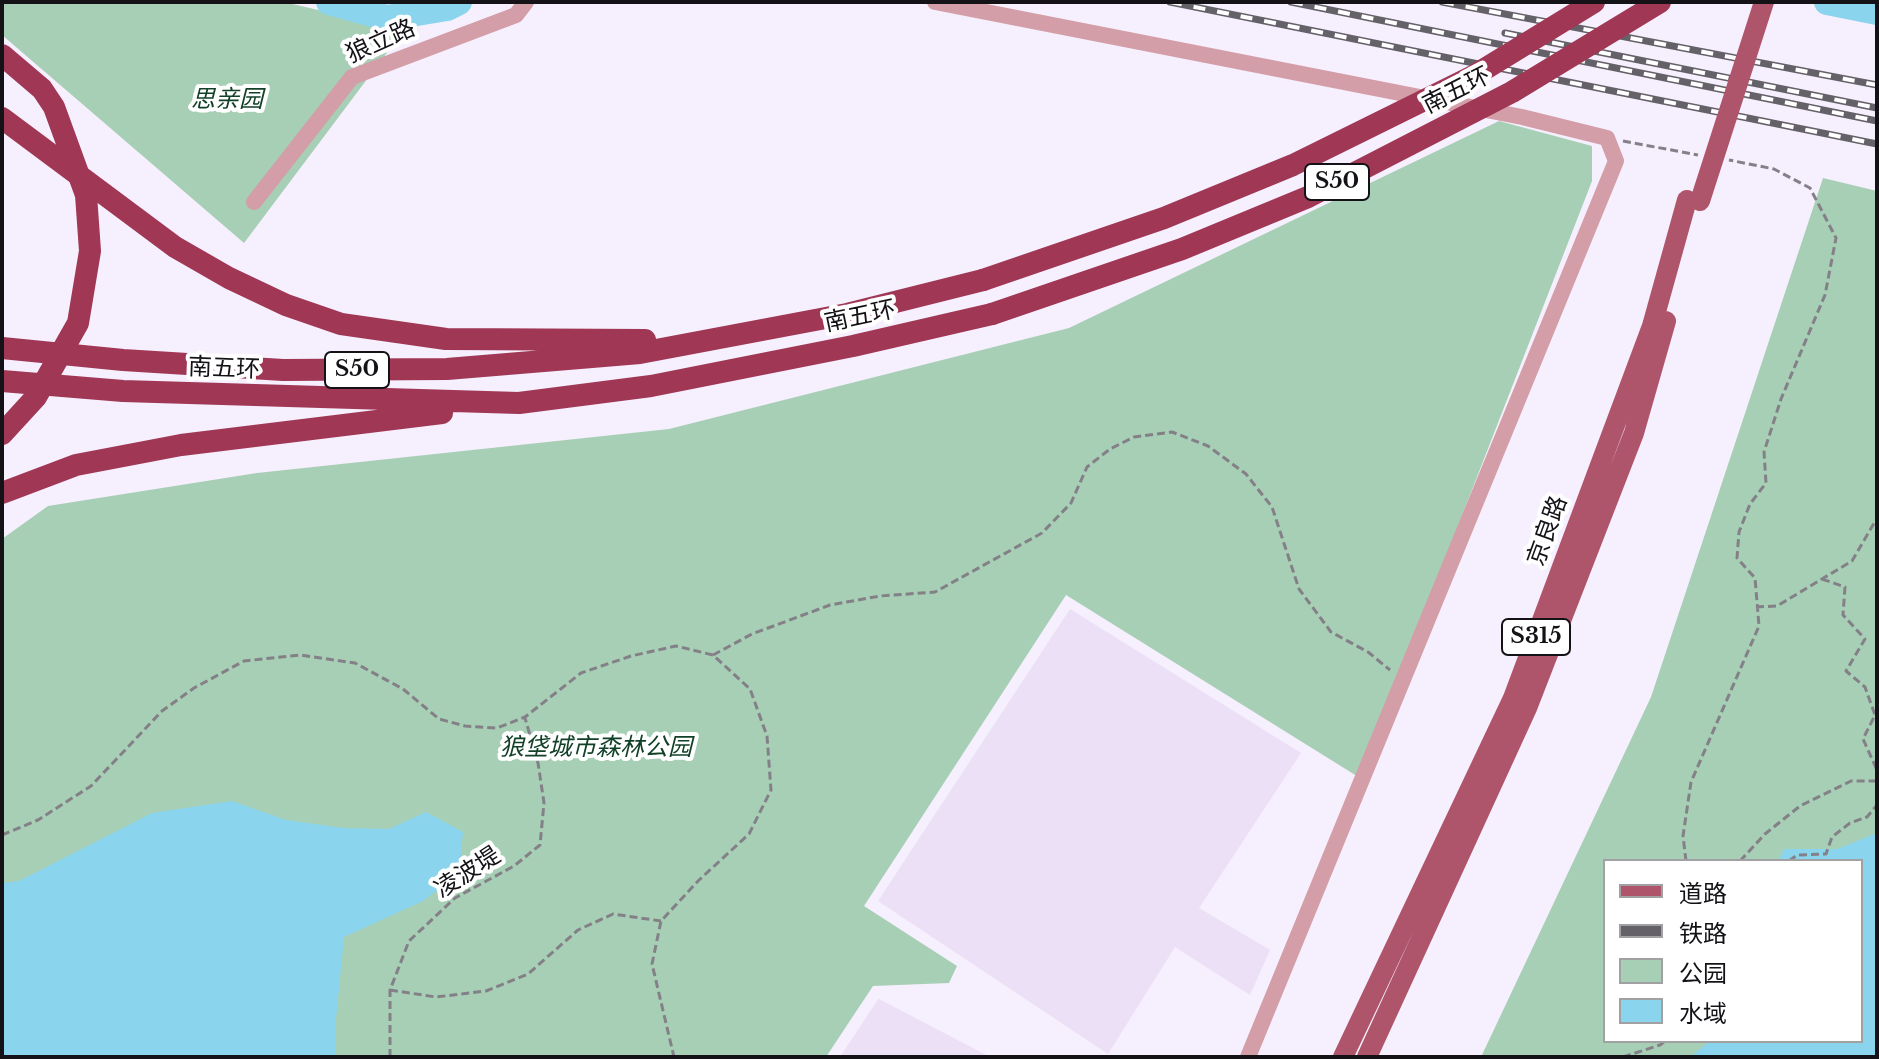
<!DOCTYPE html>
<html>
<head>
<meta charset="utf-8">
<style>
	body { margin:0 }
	#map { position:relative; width:1879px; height:1059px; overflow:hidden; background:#f6effd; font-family:"Libre Baskerville","Noto Sans SC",serif }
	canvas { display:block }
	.frame { position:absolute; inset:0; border:4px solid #141216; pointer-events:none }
	.legend { position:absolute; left:1603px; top:859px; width:260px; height:184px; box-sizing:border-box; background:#fff; border:2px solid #a1a0a2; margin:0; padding:10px 14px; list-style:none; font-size:24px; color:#141216 }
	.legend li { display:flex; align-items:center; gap:16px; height:40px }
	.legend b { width:40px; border:2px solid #a1a0a2 }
</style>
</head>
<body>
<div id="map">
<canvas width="1879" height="1059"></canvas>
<div class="frame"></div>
<ul class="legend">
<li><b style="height:10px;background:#af556b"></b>道路</li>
<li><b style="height:10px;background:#656168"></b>铁路</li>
<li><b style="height:22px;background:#a7cfb5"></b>公园</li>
<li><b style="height:22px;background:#8ad4ed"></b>水域</li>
</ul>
</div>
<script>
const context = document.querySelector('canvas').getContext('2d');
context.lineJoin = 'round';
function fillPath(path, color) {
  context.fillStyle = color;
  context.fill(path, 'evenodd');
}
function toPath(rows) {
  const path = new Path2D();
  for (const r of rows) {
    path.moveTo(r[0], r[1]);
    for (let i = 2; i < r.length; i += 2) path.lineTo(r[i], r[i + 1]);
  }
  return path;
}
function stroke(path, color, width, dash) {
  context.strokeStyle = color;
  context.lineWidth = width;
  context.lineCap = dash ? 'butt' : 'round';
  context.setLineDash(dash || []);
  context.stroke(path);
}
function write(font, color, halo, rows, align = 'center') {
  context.font = font + ' "Libre Baskerville","Noto Sans SC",serif';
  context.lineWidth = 8;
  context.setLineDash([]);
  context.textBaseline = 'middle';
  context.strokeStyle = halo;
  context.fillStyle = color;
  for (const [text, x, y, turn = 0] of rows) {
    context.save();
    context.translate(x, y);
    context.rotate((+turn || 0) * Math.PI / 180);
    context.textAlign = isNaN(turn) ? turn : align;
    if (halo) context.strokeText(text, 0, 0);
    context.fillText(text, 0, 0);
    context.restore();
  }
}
fillPath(toPath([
	[1070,609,1301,753,1199,908,1270,950,1250,995,1175,947,1108,1054,878,901],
	[879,998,879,999,990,1057,840,1057]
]), '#ebe0f5');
fillPath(toPath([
	[2,2,284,2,404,30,244,243,2,35],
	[1499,121,1592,146,1592,181,1360,778,1066,595,864,906,957,966,949,983,873,986,826,1057,2,1057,2,539,48,506,257,473,669,429,1069,328],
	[1823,178,1877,191,1877,1057,1481,1057,1651,697],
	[1605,861,1861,861,1861,1041,1605,1041]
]), '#a7cfb5');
fillPath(toPath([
	[232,801,286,820,344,828,389,829,426,812,463,832,459,874,423,901,344,937,336,1019,335,1057,2,1057,2,883,19,881,152,813],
	[1877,833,1877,1057,1690,1057,1710,1041,1861,1041,1861,861,1778,861,1784,849,1837,849]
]), '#8ad4ed');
stroke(toPath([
	[329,2,387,18,447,8,459,2],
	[1827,2,1877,12]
]), '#8ad4ed', 26);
stroke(toPath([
	[1623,141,1698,155],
	[1822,579,1845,587,1843,615,1865,639,1846,671,1865,687,1875,715,1863,739,1877,770],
	[1756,607,1777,606,1852,561,1877,518],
	[713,655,752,634,830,605,880,596,935,592,1042,533,1071,503,1087,467,1110,449,1134,437,1172,432,1208,446,1246,474,1272,507,1299,589,1331,632,1368,652,1390,670],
	[2,835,38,820,91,786,162,711,194,688,244,661,300,655,355,663,403,689,439,719,465,726,497,728,525,717,581,673,631,656,676,646,713,655,750,689,767,736,771,790,749,834,698,881,661,921,652,964,674,1057],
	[1686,861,1683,836,1691,782,1759,626,1755,578,1737,558,1739,532,1750,504,1766,483,1764,452,1781,399,1825,295,1836,238,1810,188,1774,169,1729,160],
	[1740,861,1765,834,1800,806,1851,781,1877,781],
	[1789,861,1797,855,1826,854,1832,837,1850,823,1867,817,1877,805],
	[390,990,436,997,486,991,528,974,578,930,613,914,661,921],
	[390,1057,390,990,409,941,455,898,514,866,540,845,544,803,538,763,525,718],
	[1623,1057,1660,1045,1665,1041]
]), '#848088', 3, [8, 4]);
stroke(toPath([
	[935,2,1522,117,1607,138,1616,161,1248,1057],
	[254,202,352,77,516,15,526,2]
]), '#d39ea8', 16);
stroke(toPath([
	[1343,1057,1513,698,1652,326,1687,200],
	[1367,1057,1527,708,1634,433,1666,321]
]), '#af556b', 20);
stroke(toPath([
	[2,118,175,247,229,278,286,305,341,324,446,339,645,340],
	[2,348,123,360,283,370,447,369,640,353,847,314,983,280],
	[2,381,123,391,519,403,651,386,853,346,992,314],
	[2,493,76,465,181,445,442,413]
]), '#a03755', 22);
const rail = toPath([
	[1170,2,1877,144],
	[1291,2,1877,121],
	[1442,2,1877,85],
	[1505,33,1877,108]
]);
stroke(rail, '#656168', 7);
stroke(rail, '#fff', 4, [12]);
stroke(toPath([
	[1700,201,1764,2]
]), '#af556b', 20);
stroke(toPath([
	[2,55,42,89,54,107,86,195,90,251,78,323,36,397,2,434],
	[983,280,1164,218,1293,165,1475,75,1594,2],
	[992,314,1182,249,1308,197,1512,92,1660,2]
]), '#a03755', 22);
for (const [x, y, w] of [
	[1337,182,64],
	[357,370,64],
	[1536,637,68]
]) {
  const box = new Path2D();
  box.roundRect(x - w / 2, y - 18, w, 36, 6);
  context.fillStyle = '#fff';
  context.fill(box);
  stroke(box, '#141216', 2);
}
write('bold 22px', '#141216', null, [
	["S50",1337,182],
	["S50",357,370],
	["S315",1536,637]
]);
write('24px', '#141216', '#fff', [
	["狼立路",381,42,-24],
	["南五环",1457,91,-27],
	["南五环",860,317,-12],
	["南五环",224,369,2],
	["京良路",1548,531,-70],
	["凌波堤",468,873,-33]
]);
write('italic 24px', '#124128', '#fff', [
	["思亲园",227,100],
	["狼垡城市森林公园",596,748]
]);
</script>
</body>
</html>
